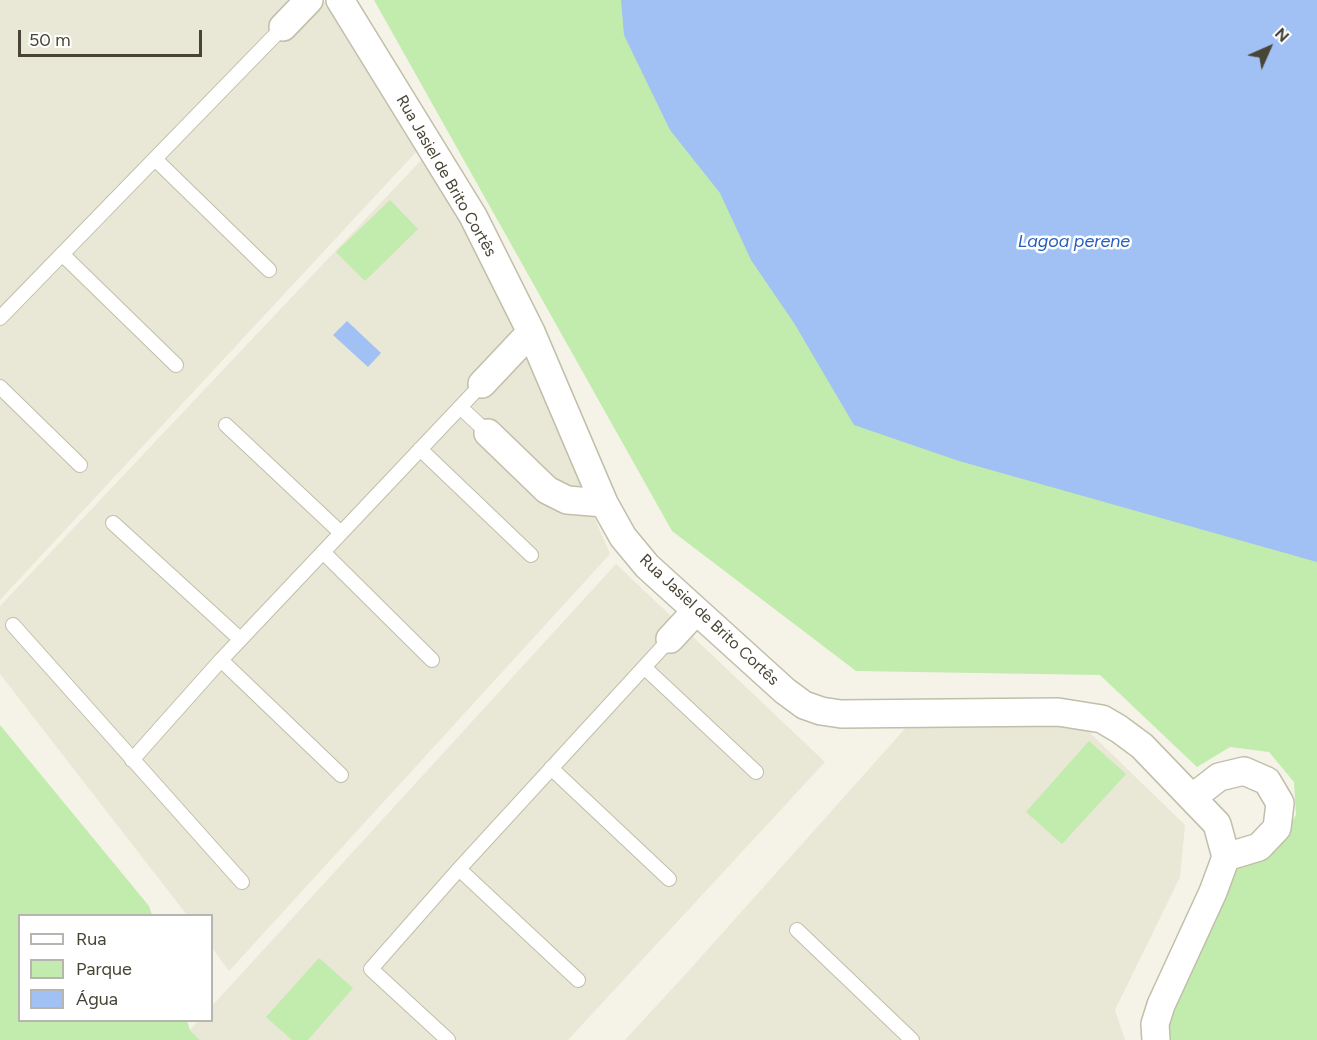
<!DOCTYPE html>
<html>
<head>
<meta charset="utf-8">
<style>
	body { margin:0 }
	#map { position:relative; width:1317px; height:1040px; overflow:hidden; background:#f5f3e7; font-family:Figtree,sans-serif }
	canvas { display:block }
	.legend { position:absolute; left:18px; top:914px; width:195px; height:108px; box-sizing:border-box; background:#fff; border:2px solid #b6b5af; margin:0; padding:8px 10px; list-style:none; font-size:18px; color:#484536 }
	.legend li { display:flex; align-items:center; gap:12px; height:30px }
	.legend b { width:30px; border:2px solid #b6b5af }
	.north { position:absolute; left:1239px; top:18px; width:60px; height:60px; -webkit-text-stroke:4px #fff; paint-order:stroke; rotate:45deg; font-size:16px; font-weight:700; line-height:24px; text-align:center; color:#484536 }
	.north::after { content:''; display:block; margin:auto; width:21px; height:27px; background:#484536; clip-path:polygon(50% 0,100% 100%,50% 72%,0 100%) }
	.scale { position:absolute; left:18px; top:30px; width:184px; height:27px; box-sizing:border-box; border:3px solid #484536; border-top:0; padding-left:8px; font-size:18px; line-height:21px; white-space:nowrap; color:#484536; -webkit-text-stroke:4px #fff; paint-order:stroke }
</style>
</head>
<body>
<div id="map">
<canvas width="1317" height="1040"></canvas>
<ul class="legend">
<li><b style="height:8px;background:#fff"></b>Rua</li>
<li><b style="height:16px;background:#c2ebae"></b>Parque</li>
<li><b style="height:16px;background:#a1c0f4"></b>Água</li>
</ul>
<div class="north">N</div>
<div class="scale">50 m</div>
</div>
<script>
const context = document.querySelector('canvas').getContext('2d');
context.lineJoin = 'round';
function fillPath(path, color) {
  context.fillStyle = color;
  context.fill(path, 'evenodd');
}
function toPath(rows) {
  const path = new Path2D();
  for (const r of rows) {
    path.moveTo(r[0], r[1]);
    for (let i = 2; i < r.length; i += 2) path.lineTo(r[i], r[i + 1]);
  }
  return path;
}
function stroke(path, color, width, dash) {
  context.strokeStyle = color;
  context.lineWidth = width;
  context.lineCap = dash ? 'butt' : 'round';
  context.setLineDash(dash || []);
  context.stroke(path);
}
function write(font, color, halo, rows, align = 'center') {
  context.font = font + ' Figtree,sans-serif';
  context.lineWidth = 5;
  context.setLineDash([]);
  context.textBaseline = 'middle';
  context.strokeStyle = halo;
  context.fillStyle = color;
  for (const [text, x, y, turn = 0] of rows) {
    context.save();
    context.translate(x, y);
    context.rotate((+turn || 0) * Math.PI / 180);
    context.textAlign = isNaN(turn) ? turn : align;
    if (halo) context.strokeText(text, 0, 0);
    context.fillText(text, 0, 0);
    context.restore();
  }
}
fillPath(toPath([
	[0,0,323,0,416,152,0,600],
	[425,156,512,313,526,358,610,554,229,971,212,948,212,916,187,915,0,674,0,606],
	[616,564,825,762,568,1040,200,1040,190,1030,198,1021,212,1020,212,1006],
	[911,722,1083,726,1185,825,1180,877,1115,1010,1125,1040,625,1040,693,966]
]), '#e9e7d5');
fillPath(toPath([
	[374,0,1317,0,1317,1040,1157,1040,1237,861,1275,848,1296,815,1294,782,1269,752,1230,747,1197,767,1100,675,856,671,672,531],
	[390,200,418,229,365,281,336,252],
	[0,725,149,906,152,915,20,916,20,1020,187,1021,190,1030,200,1040,0,1040],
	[1089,741,1126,774,1062,844,1026,812],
	[319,958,353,988,308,1040,292,1040,266,1017]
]), '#c2ebae');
fillPath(toPath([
	[621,0,1317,0,1317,562,959,461,854,425,794,323,751,260,720,193,670,130,624,35],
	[347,321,381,353,368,367,333,335]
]), '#a1c0f4');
const lane = toPath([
	[155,159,269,270],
	[62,254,176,365],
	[0,318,283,27],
	[0,387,80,465],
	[460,407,488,433],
	[226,425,341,533],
	[420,449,531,555],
	[113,523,240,639],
	[323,552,432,660],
	[13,625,242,882],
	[221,660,341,775],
	[644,667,756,772],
	[132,760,221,660,482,384],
	[551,768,669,879],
	[459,869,578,980],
	[797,930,912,1040],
	[448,1040,371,969,459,869,670,639]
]);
const street = toPath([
	[340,0,473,216,531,332,604,503,623,537,647,566,785,691,804,705,821,711,841,714,1058,712,1102,719,1119,729,1142,746,1217,824,1226,857,1213,892,1161,1005,1155,1024,1156,1040],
	[283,27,309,0],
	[482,384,531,332],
	[488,433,547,490,567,500,604,503],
	[670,639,696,611],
	[1192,798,1219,777,1244,771,1267,781,1280,803,1277,828,1259,847,1226,857]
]);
stroke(lane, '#c1bea9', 16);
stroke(street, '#c1bea9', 30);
stroke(lane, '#fff', 14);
stroke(street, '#fff', 27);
write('16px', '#484536', '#fff', [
	["Rua Jasiel de Brito Cortês",446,176,60],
	["Rua Jasiel de Brito Cortês",709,620,43]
]);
write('italic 18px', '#285ebb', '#fff', [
	["Lagoa perene",1074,242]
]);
</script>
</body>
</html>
